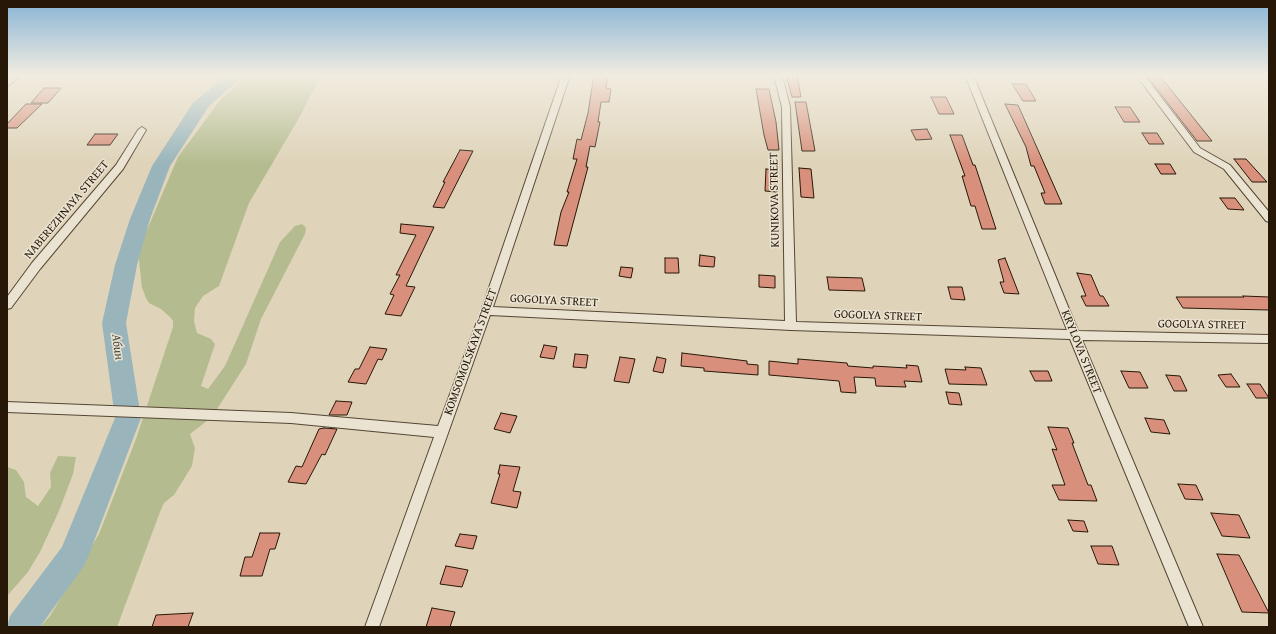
<!DOCTYPE html>
<html>
<head>
<meta charset="utf-8">
<style>
	body { margin:0 }
	#map { position:relative; width:1276px; height:634px; overflow:hidden; background:#dfd4ba; font-family:"Gentium Book Plus",serif }
	canvas { display:block }
	.frame { position:absolute; inset:0; border:8px solid #271706; pointer-events:none }
</style>
</head>
<body>
<div id="map">
<canvas width="1276" height="634"></canvas>
<div class="frame"></div>
</div>
<script>
const context = document.querySelector('canvas').getContext('2d');
context.lineJoin = 'round';
function fillPath(path, color) {
  context.fillStyle = color;
  context.fill(path, 'evenodd');
}
function toPath(rows) {
  const path = new Path2D();
  for (const r of rows) {
    path.moveTo(r[0], r[1]);
    for (let i = 2; i < r.length; i += 2) path.lineTo(r[i], r[i + 1]);
  }
  return path;
}
function stroke(path, color, width, dash) {
  context.strokeStyle = color;
  context.lineWidth = width;
  context.lineCap = dash ? 'butt' : 'round';
  context.setLineDash(dash || []);
  context.stroke(path);
}
function write(font, color, halo, rows, align = 'center') {
  context.font = font + ' "Gentium Book Plus",serif';
  context.lineWidth = 3;
  context.setLineDash([]);
  context.textBaseline = 'middle';
  context.strokeStyle = halo;
  context.fillStyle = color;
  for (const [text, x, y, turn = 0] of rows) {
    context.save();
    context.translate(x, y);
    context.rotate((+turn || 0) * Math.PI / 180);
    context.textAlign = isNaN(turn) ? turn : align;
    if (halo) context.strokeText(text, 0, 0);
    context.fillText(text, 0, 0);
    context.restore();
  }
}
fillPath(toPath([
	[248,75,321,75,299,118,249,203,219,286,203,296,195,308,194,321,197,333,211,339,215,344,201,386,208,389,225,366,280,242,295,226,302,224,306,228,305,234,261,319,246,364,212,417,190,434,195,448,192,466,174,495,164,503,160,512,117,627,40,627,50,616,99,534,136,439,173,327,173,321,170,317,161,309,149,303,146,298,142,288,138,251,178,157,221,99],
	[58,456,76,457,73,474,59,511,40,552,28,572,7,596,7,467,16,470,24,482,26,497,38,506,51,487,50,473]
]), '#b4bc8f');
fillPath(toPath([
	[226,75,245,75,209,106,170,166,150,219,137,265,126,323,141,418,88,557,83,567,40,627,7,627,10,616,62,547,115,418,102,323,115,265,130,219,152,166,193,103,226,75]
]), '#99b5bb');
const building = toPath([
	[594,75,608,75,606,88,611,89,609,102,601,102,598,122,600,122,595,147,590,146,586,167,588,167,567,246,554,245,561,212,569,192,567,192,577,159,573,159,577,139,581,140,588,113,594,75],
	[786,75,797,75,801,97,792,97,786,75],
	[1146,75,1159,75,1212,141,1197,141,1146,75],
	[1012,84,1026,84,1036,101,1023,101,1012,84],
	[44,88,61,88,48,103,31,103,44,88],
	[756,89,769,89,776,122,779,150,768,150,764,135,756,89],
	[931,97,946,97,954,114,939,114,931,97],
	[795,102,806,102,815,151,802,151,795,102],
	[26,104,42,104,17,128,7,128,7,124,26,104],
	[1005,104,1018,105,1062,204,1045,204,1041,193,1045,193,1034,166,1031,166,1026,147,1005,104],
	[1115,107,1130,107,1140,122,1124,122,1115,107],
	[927,129,932,139,916,140,911,130,927,129],
	[1142,133,1157,133,1164,144,1149,144,1142,133],
	[95,134,118,134,110,145,87,145,95,134],
	[950,135,962,135,973,165,975,165,996,229,982,229,975,206,971,206,962,176,965,176,950,135],
	[460,150,473,151,444,208,433,207,445,182,443,182,460,150],
	[1234,159,1246,159,1267,182,1252,182,1234,159],
	[1155,164,1170,164,1176,174,1161,174,1155,164],
	[799,168,811,169,814,198,801,197,799,168],
	[766,169,776,170,777,192,765,191,766,169],
	[1220,198,1235,198,1244,210,1228,209,1220,198],
	[401,224,434,227,406,286,415,287,401,316,385,314,394,295,390,294,400,275,396,275,416,235,400,233,401,224],
	[700,255,715,257,714,267,699,266,700,255],
	[665,258,678,258,679,273,665,273,665,258],
	[1005,258,1019,294,1004,293,1000,282,1004,282,998,260,1005,258],
	[621,267,633,268,631,278,619,276,621,267],
	[1077,273,1091,275,1100,296,1103,296,1109,306,1086,306,1081,296,1086,296,1077,273],
	[759,275,775,276,775,288,759,287,759,275],
	[827,277,862,278,865,291,829,290,827,277],
	[948,287,962,287,965,300,951,299,948,287],
	[1243,296,1269,297,1269,310,1183,308,1176,297,1244,297,1243,296],
	[544,345,557,347,554,359,540,357,544,345],
	[370,347,387,349,382,360,378,359,366,384,348,382,355,369,359,369,370,347],
	[682,353,747,361,747,364,758,365,758,375,704,371,704,368,681,366,682,353],
	[575,354,588,355,586,368,573,367,575,354],
	[620,357,635,359,629,383,614,381,620,357],
	[657,357,666,359,663,373,653,371,657,357],
	[798,359,847,363,848,366,873,368,873,366,907,368,906,365,918,366,922,382,904,381,906,387,876,386,875,378,854,377,856,393,841,392,839,381,769,375,769,361,798,364,798,359],
	[965,367,981,368,987,385,949,384,945,369,966,370,965,367],
	[1030,371,1048,371,1052,381,1035,381,1030,371],
	[1121,371,1140,372,1148,388,1129,388,1121,371],
	[1231,374,1240,387,1226,387,1218,375,1231,374],
	[1166,375,1180,376,1187,391,1174,391,1166,375],
	[1247,384,1260,384,1269,398,1256,398,1247,384],
	[946,392,959,393,962,405,949,404,946,392],
	[336,401,352,402,347,415,329,415,336,401],
	[501,413,517,416,510,433,494,429,501,413],
	[1145,418,1164,420,1170,434,1151,432,1145,418],
	[1048,427,1068,428,1074,443,1072,443,1088,485,1091,485,1097,501,1059,500,1052,485,1065,485,1052,449,1057,450,1048,427],
	[324,428,337,429,325,455,322,454,306,484,288,482,296,466,302,467,319,429,324,428],
	[500,465,520,467,513,491,521,492,517,508,491,503,500,474,498,474,500,465],
	[1178,484,1196,485,1203,500,1185,499,1178,484],
	[1211,513,1239,515,1250,538,1222,536,1211,513],
	[1068,520,1084,521,1088,532,1073,531,1068,520],
	[260,533,280,533,275,549,270,549,262,576,240,576,245,557,252,557,260,533],
	[460,534,477,536,473,549,455,546,460,534],
	[1091,546,1112,546,1119,565,1098,564,1091,546],
	[1217,554,1239,555,1269,613,1242,612,1217,554],
	[446,566,468,570,462,587,440,584,446,566],
	[432,608,455,612,450,627,426,627,432,608],
	[193,613,188,627,152,627,156,615,193,613]
]);
fillPath(building, '#d8907c');
stroke(building, '#271706', 1);
const minor = toPath([
	[12,75,21,75,7,87,7,80,12,75],
	[562,75,570,75,493,307,785,321,782,107,774,75,782,75,790,107,796,322,1067,330,965,75,973,75,1078,331,1269,335,1269,343,1082,340,1203,627,1189,627,1070,339,791,330,490,315,379,627,365,627,434,437,291,423,7,412,7,402,291,413,438,426,481,311,562,75],
	[1136,75,1144,75,1200,148,1230,165,1269,212,1269,222,1266,221,1224,169,1194,152,1136,75],
	[142,127,146,130,123,169,40,269,11,308,7,309,7,297,32,263,116,165,138,130,142,127]
]);
stroke(minor, '#554633', 2);
fillPath(minor, '#eae3d2');
const sky = context.createLinearGradient(0, 0, 0, 164);
sky.addColorStop(0, '#88b4d6');
sky.addColorStop(0.46, '#f1ece0');
sky.addColorStop(1, '#f1ece000');
context.fillStyle = sky;
context.fillRect(0, 0, 1276, 164);
write('12px', '#271706', '#eae3d2', [
	["KUNIKOVA STREET",775,200,-91],
	["NABEREZHNAYA STREET",67,210,-50],
	["GOGOLYA STREET",554,301,3],
	["GOGOLYA STREET",878,316,2],
	["GOGOLYA STREET",1202,325,1],
	["KOMSOMOLSKAYA STREET",471,352,-70],
	["KRYLOVA STREET",1081,352,68]
]);
write('italic 13px', '#4f4e45', '#eae3d2', [
	["Абин",117,347,82]
]);
</script>
</body>
</html>
